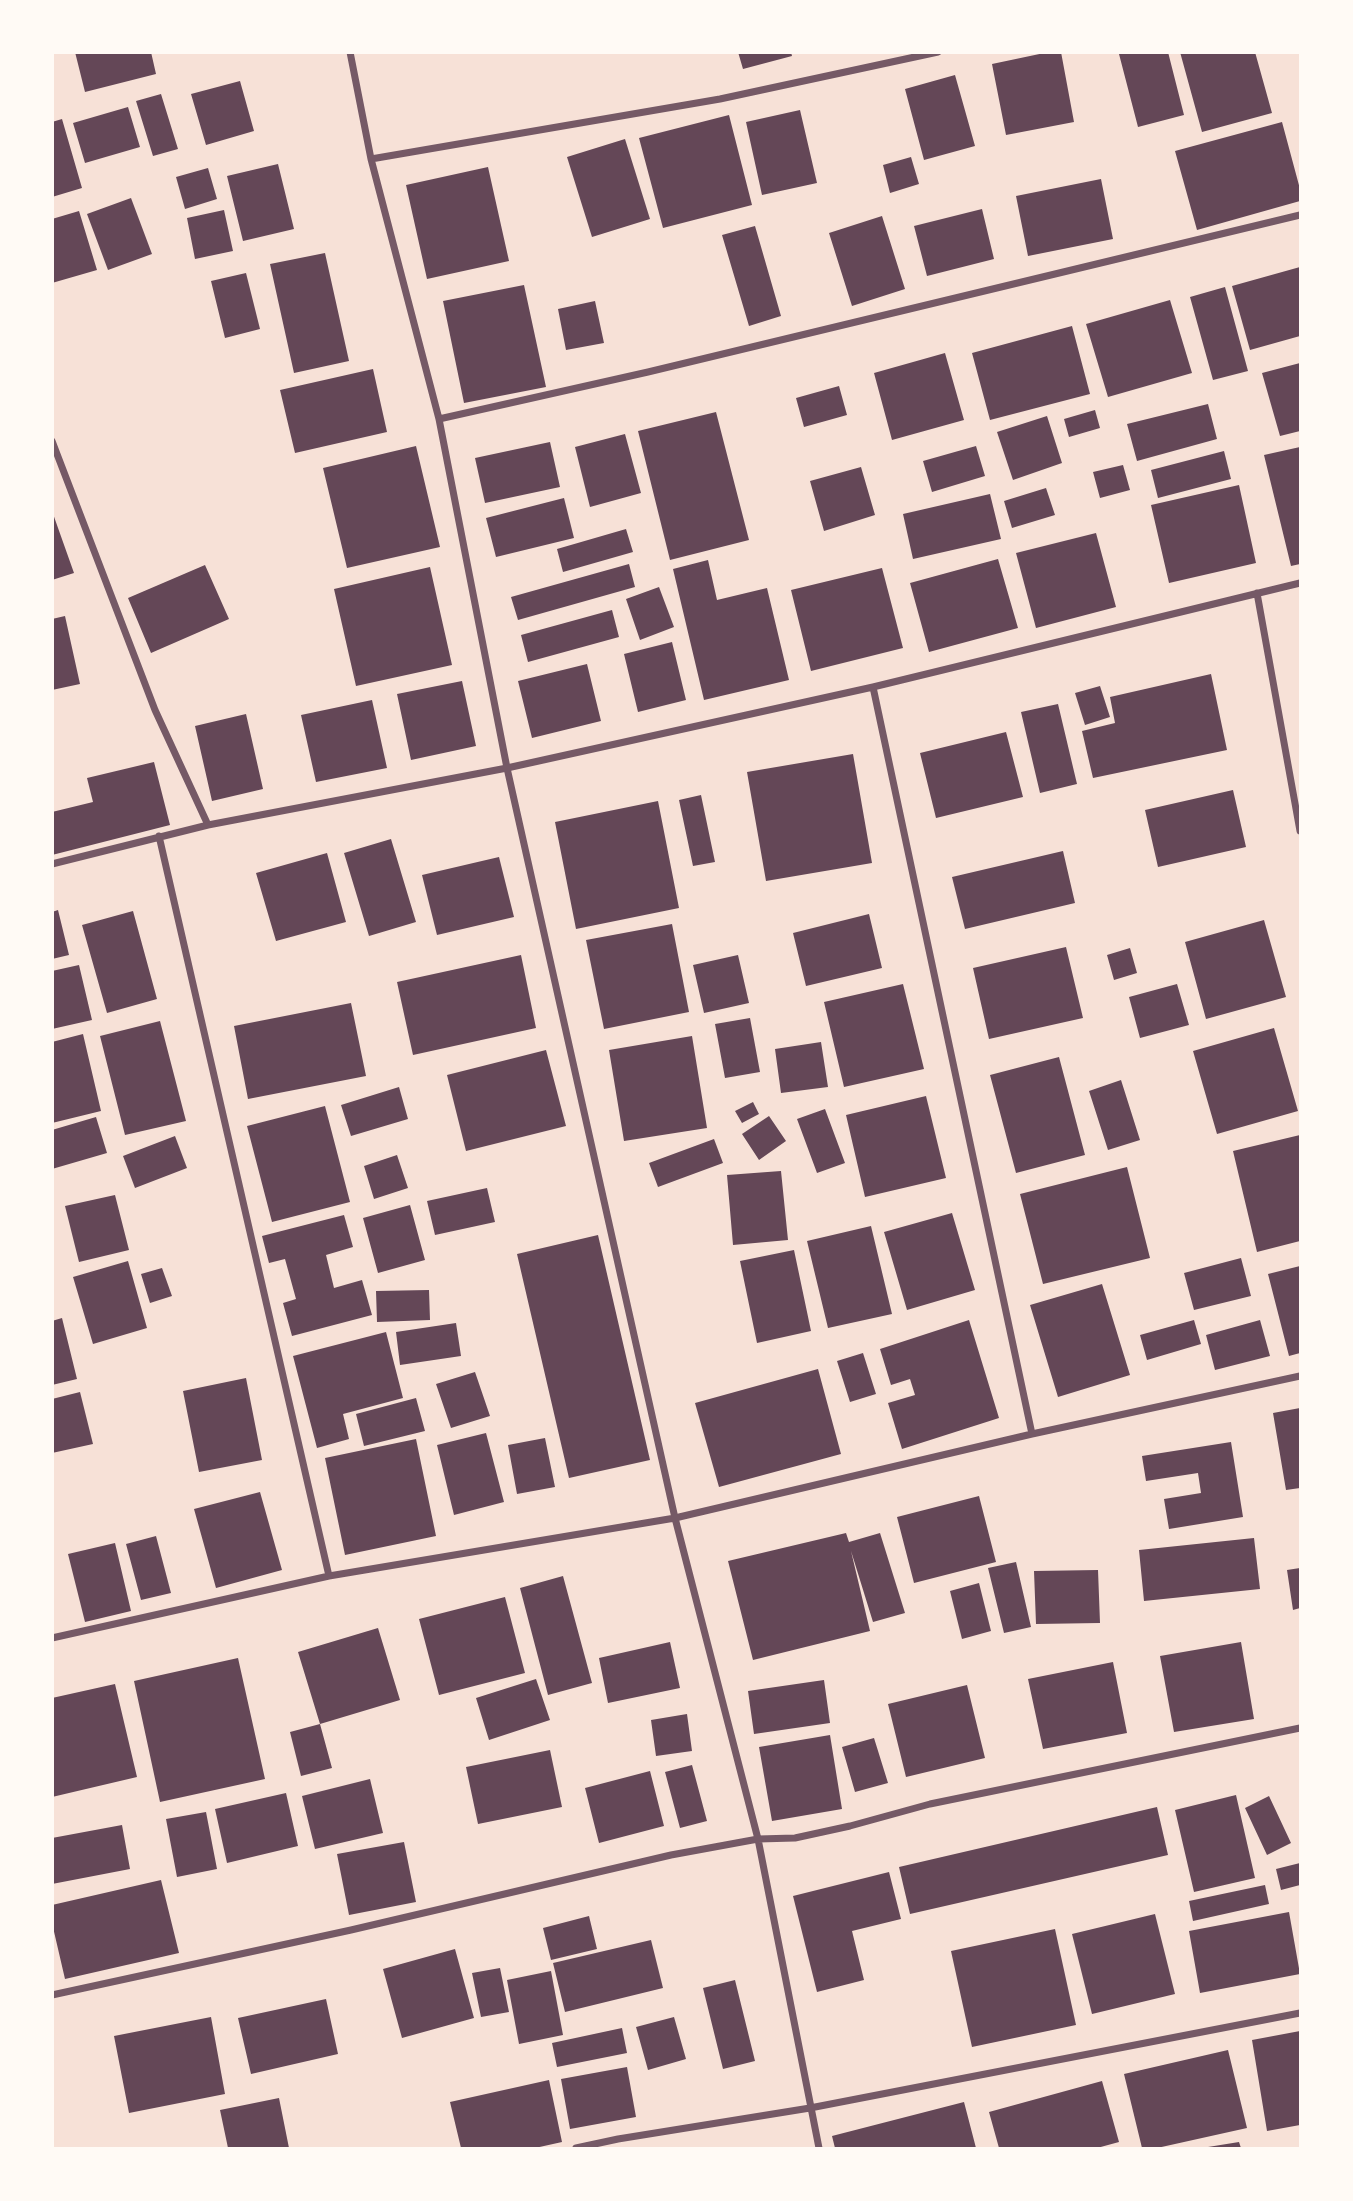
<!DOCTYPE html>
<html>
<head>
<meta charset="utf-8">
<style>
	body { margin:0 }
	#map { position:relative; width:1353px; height:2201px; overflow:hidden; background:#f7e1d7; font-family:Commissioner,sans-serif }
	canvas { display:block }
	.frame { position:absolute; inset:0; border:54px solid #fffaf5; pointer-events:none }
</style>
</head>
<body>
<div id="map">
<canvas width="1353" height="2201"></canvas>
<div class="frame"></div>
</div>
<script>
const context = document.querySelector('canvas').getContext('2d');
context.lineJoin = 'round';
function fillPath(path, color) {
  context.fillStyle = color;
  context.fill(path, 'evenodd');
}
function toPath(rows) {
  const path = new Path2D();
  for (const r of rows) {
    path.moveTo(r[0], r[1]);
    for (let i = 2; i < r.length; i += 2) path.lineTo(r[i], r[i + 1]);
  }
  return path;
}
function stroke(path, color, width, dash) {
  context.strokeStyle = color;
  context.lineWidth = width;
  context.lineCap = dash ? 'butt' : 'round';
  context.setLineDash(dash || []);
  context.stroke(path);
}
fillPath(toPath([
	[75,52,151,52,156,74,85,92],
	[738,52,791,52,792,56,743,69],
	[1049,52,1061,52,1074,122,1006,135,992,64],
	[1125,52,1168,52,1184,115,1138,127,1119,54],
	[1180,52,1255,52,1272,113,1202,132],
	[955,75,975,146,924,160,905,89],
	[240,81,254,131,206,145,191,94],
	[161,94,178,149,153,156,136,101],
	[128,107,140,147,85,163,73,123],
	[800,110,817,183,762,195,746,122],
	[729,115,752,205,663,228,639,138],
	[62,119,82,188,52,197,52,122],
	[1282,122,1300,189,1300,201,1197,230,1175,151],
	[625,139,650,219,592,237,567,157],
	[911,157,919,184,890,193,883,165],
	[278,164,294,229,243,241,227,176],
	[488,167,509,261,427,279,406,185],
	[208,168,217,199,185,209,176,177],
	[1101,179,1113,239,1028,256,1016,196],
	[131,198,152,254,108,270,87,214],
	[982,209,994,259,927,276,914,226],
	[224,210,233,251,195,259,187,218],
	[79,211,97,270,52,283,52,219],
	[882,216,905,289,852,306,829,233],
	[755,226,781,316,749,326,722,235],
	[325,253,349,361,294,373,270,264],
	[1300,267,1300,336,1250,350,1232,286],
	[246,273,260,329,225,338,211,281],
	[524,285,546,387,464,403,443,301],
	[1225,287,1248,371,1213,380,1190,297],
	[1170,300,1192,373,1108,397,1086,324],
	[595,301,604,343,566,350,558,309],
	[1072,326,1090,394,990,420,972,353],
	[945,353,964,420,892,440,874,373],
	[1300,363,1300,431,1280,436,1262,373],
	[373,369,387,432,295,453,280,390],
	[839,386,847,415,804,427,796,398],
	[1208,404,1217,439,1137,461,1127,424],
	[1095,410,1100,428,1069,437,1064,419],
	[716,412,749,540,670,560,638,431],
	[1047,416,1062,463,1013,480,997,432],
	[625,434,641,493,590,507,575,447],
	[550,442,560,487,485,503,475,458],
	[416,446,440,547,347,568,323,468],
	[976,446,985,476,932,492,923,461],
	[1300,447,1300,564,1291,566,1264,455],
	[1224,451,1231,479,1158,498,1151,470],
	[1123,465,1130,490,1100,498,1093,472],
	[861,467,875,515,824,531,810,481],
	[1239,485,1256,563,1169,583,1151,505],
	[1046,488,1055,515,1012,528,1004,501],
	[990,494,1001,539,913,559,903,514],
	[564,498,574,538,496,557,486,518],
	[52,511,74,573,52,580],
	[626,529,633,552,563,572,557,549],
	[1096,533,1116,607,1036,628,1016,553],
	[998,559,1018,628,929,652,910,583],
	[708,560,717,600,767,588,789,680,704,700,673,569],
	[629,564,635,587,518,620,511,597],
	[205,565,229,619,151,653,128,598],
	[430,567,452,665,356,686,334,589],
	[882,568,903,648,811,671,791,590],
	[659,587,674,627,640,640,626,599],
	[612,610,619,637,528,662,521,635],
	[65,616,80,684,52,690,52,619],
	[672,642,686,700,638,712,624,654],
	[587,664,601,721,532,738,518,681],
	[1211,674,1227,750,1093,778,1082,731,1115,723,1110,697],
	[462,681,476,746,411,760,397,694],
	[1100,686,1110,717,1085,725,1075,693],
	[372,700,387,768,316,782,301,715],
	[1058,704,1077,784,1040,793,1021,712],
	[246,714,263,789,212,801,195,726],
	[1006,732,1023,797,936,818,920,753],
	[853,754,872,863,766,881,747,772],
	[154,762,170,825,52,855,52,812,93,802,87,778],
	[1233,790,1246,847,1158,867,1145,810],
	[701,795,715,862,693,866,679,800],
	[658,801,679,908,576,929,555,822],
	[391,839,416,922,369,936,344,853],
	[1063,851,1075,903,965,929,952,877],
	[327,853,346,922,276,941,256,873],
	[499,857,514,917,437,935,422,875],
	[58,910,69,955,52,959,52,912],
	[133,911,157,999,107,1013,82,925],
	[869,914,882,968,806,986,793,933],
	[1264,920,1286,997,1206,1019,1185,942],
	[672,924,689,1012,604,1029,586,940],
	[1066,947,1083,1018,989,1039,973,968],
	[1130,948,1137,973,1114,980,1107,955],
	[521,955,536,1028,413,1055,397,982],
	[738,955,749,1003,704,1013,693,965],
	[79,965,92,1020,52,1029,52,971],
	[903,984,924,1069,844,1087,824,1002],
	[1177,984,1189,1025,1140,1038,1129,997],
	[351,1003,366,1076,248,1099,234,1026],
	[750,1018,760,1072,725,1078,715,1024],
	[160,1021,186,1121,125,1135,100,1036],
	[1274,1028,1298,1111,1217,1134,1193,1051],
	[83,1034,101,1111,52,1123,52,1042],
	[692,1036,707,1128,624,1141,609,1050],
	[821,1042,828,1087,781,1093,775,1049],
	[546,1050,566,1126,466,1151,447,1075],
	[1059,1057,1085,1155,1016,1173,990,1075],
	[1121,1080,1140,1140,1108,1150,1089,1091],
	[399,1087,408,1119,351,1136,341,1105],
	[926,1096,946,1178,865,1197,846,1115],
	[753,1102,759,1114,742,1123,735,1111],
	[325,1106,350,1202,272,1222,247,1126],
	[825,1109,845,1163,817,1173,797,1119],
	[769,1116,786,1141,759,1160,742,1134],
	[96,1117,107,1153,52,1169,52,1130],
	[1300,1135,1300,1241,1257,1252,1233,1151],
	[175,1136,187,1168,135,1188,123,1156],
	[714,1139,723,1163,658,1187,649,1163],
	[397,1155,408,1188,374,1199,364,1166],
	[1127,1167,1150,1258,1043,1284,1020,1194],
	[781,1171,788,1240,733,1245,727,1175],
	[487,1188,495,1222,435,1235,427,1201],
	[115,1195,129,1250,79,1262,65,1206],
	[410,1205,425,1260,378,1273,363,1218],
	[952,1213,975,1290,907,1310,884,1232],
	[344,1215,353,1247,326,1255,334,1288,362,1280,372,1315,292,1336,283,1303,296,1299,285,1259,269,1263,262,1236],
	[871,1226,892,1314,828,1328,807,1241],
	[598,1235,650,1460,569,1478,517,1254],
	[794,1250,811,1331,757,1343,740,1261],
	[1241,1258,1251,1296,1194,1310,1184,1273],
	[128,1261,147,1328,93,1344,73,1277],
	[1300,1266,1300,1353,1289,1356,1268,1274],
	[162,1268,172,1296,150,1303,141,1274],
	[1102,1284,1130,1375,1058,1397,1030,1305],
	[429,1290,430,1320,377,1322,376,1291],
	[62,1318,77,1379,52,1385,52,1321],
	[969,1320,999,1418,902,1449,888,1403,915,1395,910,1379,891,1385,880,1349],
	[1194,1320,1201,1344,1147,1360,1140,1335],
	[1260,1320,1270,1356,1215,1370,1206,1335],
	[456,1323,461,1356,400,1365,396,1332],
	[386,1332,403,1398,343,1414,349,1439,317,1448,293,1356],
	[863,1353,876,1394,850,1402,837,1361],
	[818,1369,841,1454,719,1487,695,1403],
	[475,1372,490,1416,451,1428,436,1384],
	[246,1378,262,1460,199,1472,183,1391],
	[80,1392,93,1444,52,1453,52,1399],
	[416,1398,425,1431,364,1446,356,1414],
	[1300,1408,1300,1488,1286,1490,1273,1413],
	[486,1433,504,1502,454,1515,437,1445],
	[545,1438,555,1487,517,1494,508,1445],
	[416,1439,436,1536,345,1555,325,1458],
	[1231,1442,1243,1517,1169,1529,1164,1499,1201,1493,1198,1473,1146,1481,1142,1456],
	[260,1492,282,1570,216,1588,194,1509],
	[979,1496,996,1562,914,1583,897,1517],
	[846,1533,849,1542,880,1533,905,1613,873,1622,851,1551,870,1631,753,1660,728,1561],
	[156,1536,171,1593,141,1600,126,1544],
	[1254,1538,1260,1589,1144,1601,1139,1550],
	[115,1543,131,1611,85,1622,68,1554],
	[1016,1562,1031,1627,1004,1633,988,1568],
	[1300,1568,1300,1608,1293,1610,1287,1570],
	[1098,1570,1100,1623,1036,1624,1034,1571],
	[563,1576,592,1683,548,1695,520,1588],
	[979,1583,991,1631,962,1639,950,1591],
	[505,1597,525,1673,439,1695,419,1619],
	[378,1628,400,1700,320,1724,298,1652],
	[670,1642,680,1688,608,1703,599,1658],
	[1241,1642,1254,1719,1174,1732,1160,1656],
	[238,1658,265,1779,160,1802,134,1681],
	[1113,1662,1127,1733,1043,1749,1028,1679],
	[536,1679,550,1720,489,1740,476,1698],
	[824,1680,830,1723,754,1734,748,1691],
	[115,1684,137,1777,52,1797,52,1698],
	[967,1685,985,1758,906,1777,888,1704],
	[687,1714,692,1751,656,1756,651,1720],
	[320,1724,332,1768,301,1776,290,1732],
	[830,1735,842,1809,772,1821,759,1747],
	[874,1738,888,1783,855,1792,842,1747],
	[550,1750,562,1807,478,1824,466,1767],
	[692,1765,707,1821,680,1828,665,1772],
	[650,1771,664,1826,599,1843,585,1788],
	[370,1779,383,1833,315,1849,302,1796],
	[286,1793,298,1846,227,1863,215,1809],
	[1236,1795,1255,1878,1194,1892,1175,1810],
	[1269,1796,1291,1843,1267,1855,1245,1808],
	[1157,1807,1168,1855,910,1914,899,1867],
	[206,1812,217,1869,177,1877,166,1819],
	[122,1825,130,1869,52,1884,52,1838],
	[404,1842,416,1902,349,1915,337,1854],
	[1300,1863,1300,1885,1281,1890,1276,1869],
	[889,1872,901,1919,852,1931,864,1980,817,1992,793,1896],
	[161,1880,179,1953,65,1979,52,1923,52,1905],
	[1265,1885,1269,1904,1193,1921,1189,1901],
	[1289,1912,1300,1974,1200,1993,1189,1931],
	[1155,1914,1175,1994,1092,2014,1072,1934],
	[589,1916,597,1949,551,1960,543,1928],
	[1055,1929,1076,2025,972,2047,951,1951],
	[651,1940,663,1988,565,2012,553,1963],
	[455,1949,474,2018,402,2038,383,1969],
	[500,1968,509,2012,481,2017,472,1973],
	[551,1971,563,2035,519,2044,507,1980],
	[735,1980,755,2061,723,2069,703,1988],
	[326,1999,338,2054,251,2074,238,2018],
	[211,2017,225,2094,129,2113,114,2036],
	[674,2017,686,2059,648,2070,636,2027],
	[622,2028,627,2053,557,2067,552,2043],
	[1300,2031,1300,2125,1267,2131,1252,2040],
	[1228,2050,1247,2128,1157,2148,1142,2148,1124,2074],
	[627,2067,636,2117,570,2129,561,2079],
	[549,2080,562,2142,535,2148,461,2148,450,2102],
	[1102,2081,1119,2142,1097,2148,999,2148,989,2112],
	[279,2098,289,2148,228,2148,220,2110],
	[964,2102,976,2148,835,2148,832,2136],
	[1239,2142,1241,2148,1208,2148,1208,2147]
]), '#644757');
stroke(toPath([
	[350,52,371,159,439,419,507,768,675,1518,758,1839,819,2148],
	[371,159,720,99,938,52],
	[439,419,648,372,1300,215],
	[52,441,155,710,208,825],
	[1257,593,1300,831],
	[873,687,1032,1434],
	[159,836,329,1576],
	[52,864,208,825,507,768,873,687,1300,583],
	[52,1638,329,1576,675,1518,1032,1434,1300,1376],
	[52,1995,351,1930,671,1855,758,1839,795,1838,850,1826,930,1804,1300,1728],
	[576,2148,618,2139,810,2108,1300,2013]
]), '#755966', 7);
</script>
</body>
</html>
